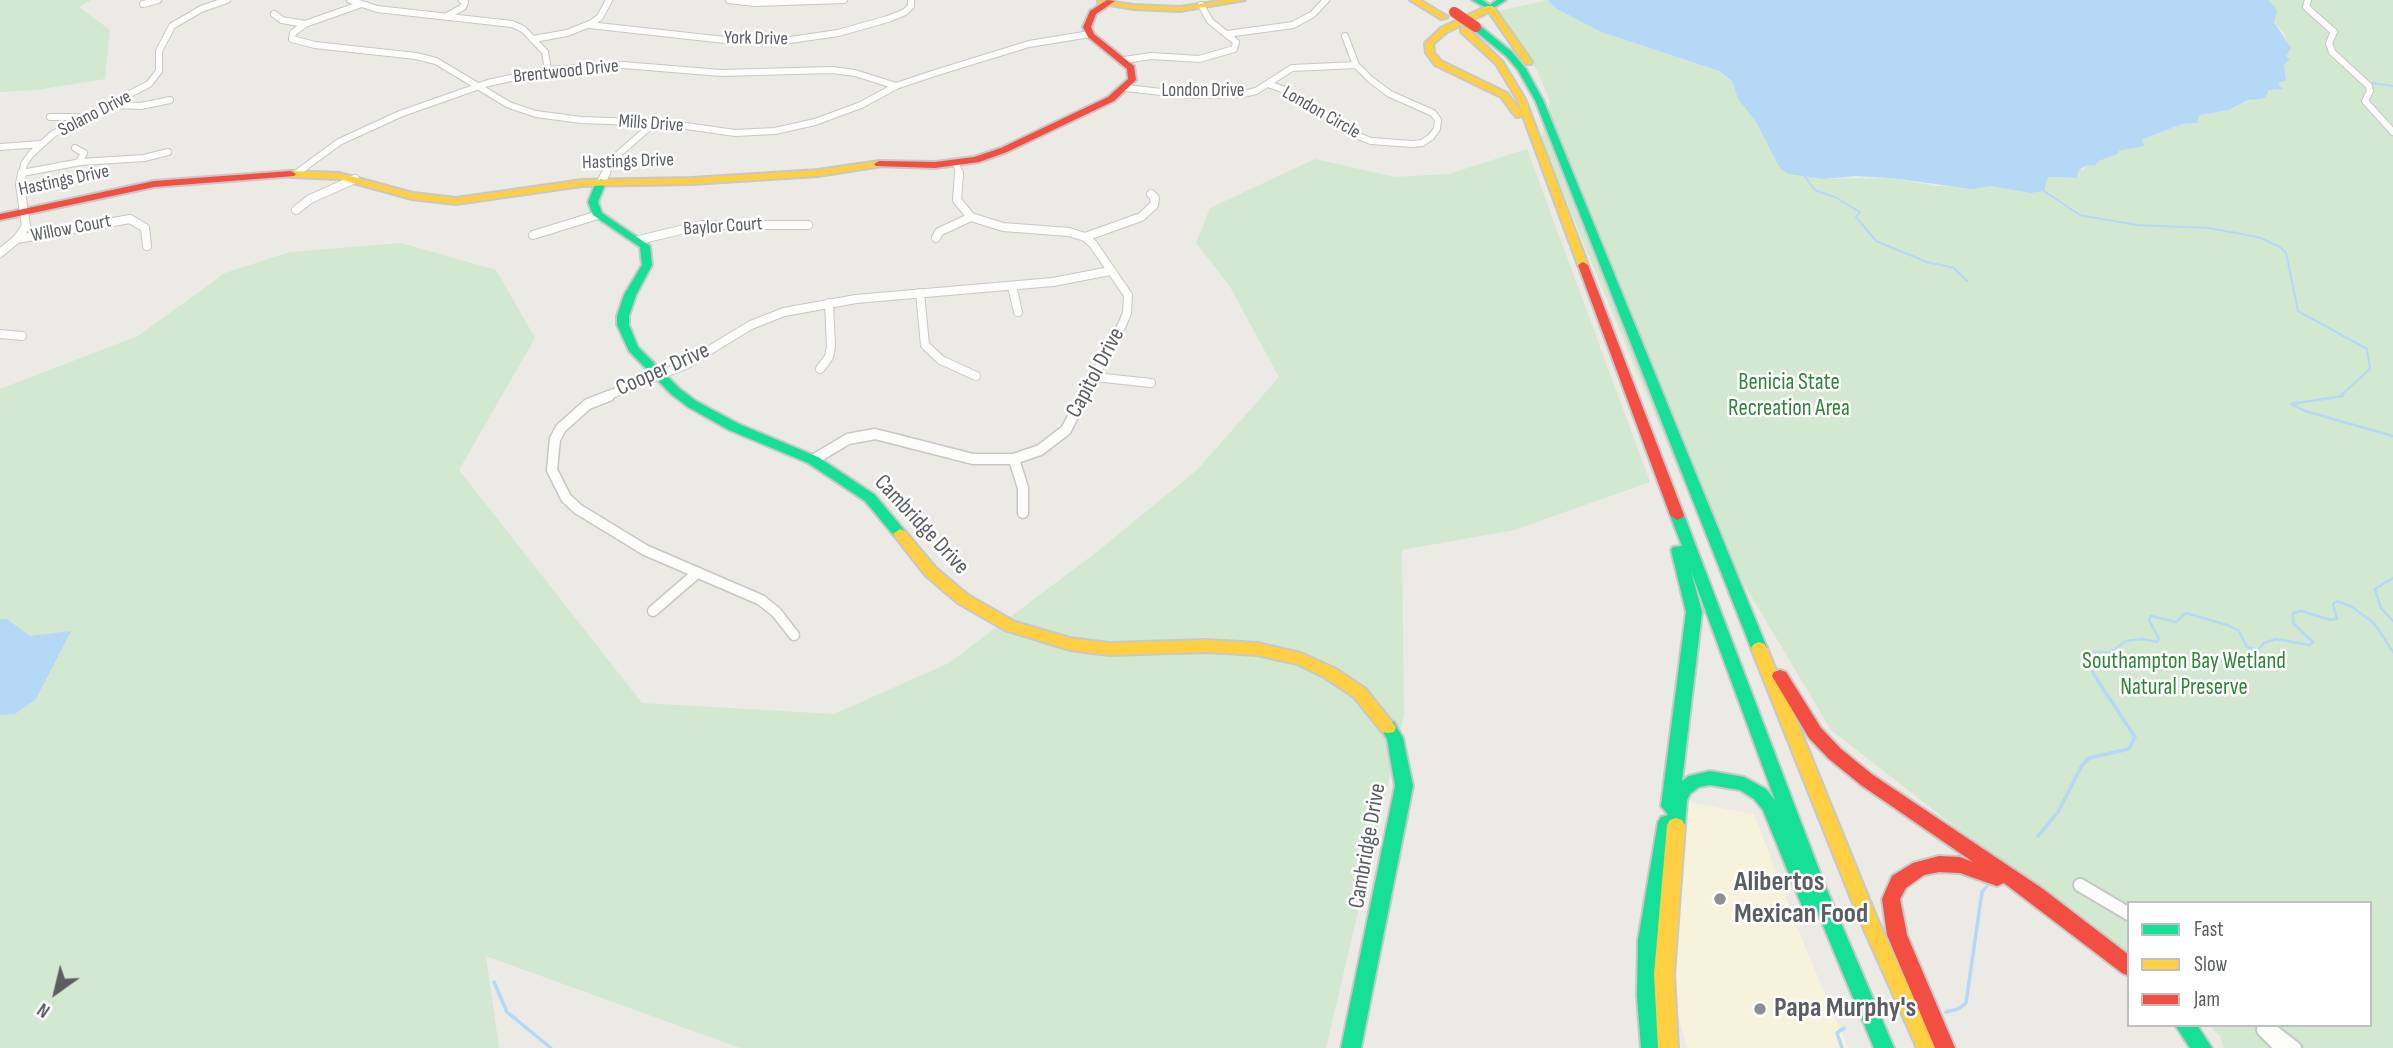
<!DOCTYPE html>
<html>
<head>
<meta charset="utf-8">
<style>
	body { margin:0 }
	#map { position:relative; width:2393px; height:1048px; overflow:hidden; background:#ebeae5; font-family:"Sofia Sans Condensed",sans-serif }
	canvas { display:block }
	.legend { position:absolute; left:2127px; top:901px; width:245px; height:126px; box-sizing:border-box; background:#fff; border:2px solid #bdbfc1; margin:0; padding:9px 12px; list-style:none; font-size:21px; color:#5a5e63 }
	.legend li { display:flex; align-items:center; gap:14px; height:35px }
	.legend b { width:35px; border:2px solid #bdbfc1 }
	.north { position:absolute; left:21px; top:957px; width:70px; height:70px; -webkit-text-stroke:5px #fff; paint-order:stroke; rotate:214deg; font-size:19px; font-weight:700; line-height:28px; text-align:center; color:#5a5e63 }
	.north::after { content:''; display:block; margin:auto; width:24px; height:32px; background:#5a5e63; clip-path:polygon(50% 0,100% 100%,50% 72%,0 100%) }
</style>
</head>
<body>
<div id="map">
<canvas width="2393" height="1048"></canvas>
<ul class="legend">
<li><b style="height:9px;background:#16e098"></b>Fast</li>
<li><b style="height:9px;background:#ffcf43"></b>Slow</li>
<li><b style="height:9px;background:#f24e42"></b>Jam</li>
</ul>
<div class="north">N</div>
</div>
<script>
const context = document.querySelector('canvas').getContext('2d');
context.lineJoin = 'round';
function fillPath(path, color) {
  context.fillStyle = color;
  context.fill(path, 'evenodd');
}
function toPath(rows) {
  const path = new Path2D();
  for (const r of rows) {
    path.moveTo(r[0], r[1]);
    for (let i = 2; i < r.length; i += 2) path.lineTo(r[i], r[i + 1]);
  }
  return path;
}
function stroke(path, color, width, dash) {
  context.strokeStyle = color;
  context.lineWidth = width;
  context.lineCap = dash ? 'butt' : 'round';
  context.setLineDash(dash || []);
  context.stroke(path);
}
function write(font, color, halo, rows, align = 'center') {
  context.font = font + ' "Sofia Sans Condensed",sans-serif';
  context.lineWidth = 5;
  context.setLineDash([]);
  context.textBaseline = 'middle';
  context.strokeStyle = halo;
  context.fillStyle = color;
  for (const [text, x, y, turn = 0] of rows) {
    context.save();
    context.translate(x, y);
    context.rotate((+turn || 0) * Math.PI / 180);
    context.textAlign = isNaN(turn) ? turn : align;
    if (halo) context.strokeText(text, 0, 0);
    context.fillText(text, 0, 0);
    context.restore();
  }
}
fillPath(toPath([
	[1682,801,1754,814,1799,932,1848,1048,1687,1048,1679,1018,1672,974]
]), '#f6f2dc');
fillPath(toPath([
	[0,0,91,0,79,7,110,30,105,79,36,90,0,92],
	[1549,0,1555,8,1601,32,1718,71,1732,81,1738,99,1756,122,1779,167,1824,179,1890,178,1935,186,1990,186,2030,193,2047,177,2077,178,2079,170,2083,170,2087,165,2095,166,2099,161,2119,151,2144,146,2142,140,2148,137,2182,124,2196,123,2200,115,2229,110,2269,90,2282,88,2278,82,2284,74,2284,65,2290,59,2286,56,2288,45,2284,33,2274,22,2269,0,2393,0,2393,1048,2224,1048,2220,1036,2209,1025,2370,1025,2370,903,2129,903,2129,962,1831,730,1682,480,1541,140,1550,102,1537,70,1498,11],
	[1527,149,1650,482,1514,530,1402,550,1404,715,1326,1048,740,1048,486,956,499,1048,0,1048,0,389,138,336,225,273,290,252,401,243,496,270,535,338,459,470,642,703,834,714,949,663,1098,551,1198,469,1279,377,1229,285,1196,243,1210,208,1315,159,1395,177,1449,174]
]), '#d2e8d0');
fillPath(toPath([
	[1548,0,2269,0,2277,11,2274,22,2291,48,2286,56,2290,59,2284,65,2286,80,2278,83,2283,89,2269,90,2265,98,2248,100,2229,110,2200,115,2197,123,2182,124,2148,137,2142,140,2145,146,2119,151,2117,154,2099,161,2095,166,2087,165,2079,170,2077,178,2048,177,2044,191,2030,193,1990,186,1972,189,1890,178,1856,176,1824,179,1788,174,1779,167,1756,122,1738,99,1732,81,1719,71,1601,32,1555,8],
	[0,619,7,619,30,636,71,631,36,699,15,714,0,715]
]), '#b6d8f7');
stroke(toPath([
	[2371,83,2393,86],
	[1805,177,1815,190,1835,197,1860,212,1856,217,1876,241,1927,262,1954,268,1967,281],
	[2044,191,2080,215,2136,225,2209,228,2258,237,2280,247,2286,253,2298,311,2367,349,2370,369,2339,397]
]), '#b6d8f7', 2);
stroke(toPath([
	[2343,396,2291,404,2305,411,2393,436],
	[2393,578,2375,589,2381,608,2393,621],
	[2100,683,2093,673,2094,652,2109,653,2126,641,2143,639,2157,642,2159,639,2149,620,2151,616,2176,622,2186,613,2227,625,2239,631,2247,647,2258,650,2264,643,2276,639,2309,645,2313,642,2293,623,2293,613,2301,611,2331,620,2337,619,2333,604,2337,601,2352,607,2374,623,2393,652]
]), '#b6d8f7', 2.5);
stroke(toPath([
	[2038,836,2058,812,2081,767,2089,758,2129,749,2135,737,2098,681],
	[494,982,507,1012,551,1048],
	[1946,1012,1958,1009,1966,1003,1982,892,1987,886],
	[1842,1048,1837,1033,1844,1028]
]), '#b6d8f7', 3.5);
const streetFar3 = toPath([
	[350,0,377,9,512,24,523,29,545,52,548,70],
	[729,0,754,3,844,0],
	[2308,0,2306,7,2334,32,2329,43,2332,52,2369,86,2370,91,2365,101,2393,132],
	[143,4,158,0],
	[359,5,305,24,293,33,292,39,315,45,416,56,436,61,509,105,536,114,581,120,665,123,735,133,775,131,815,122,861,105,896,86,938,72,1029,44,1090,34],
	[274,14,282,20,305,24],
	[447,16,463,7,465,2,462,0],
	[589,25,725,40,783,41,838,33,888,19,905,12,911,6,911,0],
	[1227,34,1293,25,1313,14,1326,0],
	[534,39,567,33,592,23,600,17,609,0],
	[1124,60,1151,56,1199,59,1234,49,1236,42,1210,21,1201,5],
	[1268,84,1285,90,1358,136,1371,141,1412,144,1422,143,1431,137,1437,129,1438,120,1433,113,1390,94,1371,80,1356,65,1345,36],
	[1126,88,1188,95,1243,94,1256,91,1292,68,1356,65],
	[114,105,141,106,170,100],
	[50,117,81,117],
	[0,147,41,144],
	[75,148,84,153,79,162],
	[956,163,960,175],
	[22,173,81,162,144,158,168,152],
	[297,173,339,142,400,114,488,83,548,70,623,65,721,73,832,70,855,73,896,86],
	[22,175,24,164,31,154,53,134,149,84,159,71,159,51,172,26,201,9,227,0],
	[605,175,614,158,654,123]
]);
const streetFar2 = toPath([
	[959,173,957,200,971,217,1003,227,1069,232,1085,237,1093,244,1128,295,1127,313,1122,325,1083,397],
	[601,182,606,173],
	[296,210,310,199,355,179],
	[533,235,598,215],
	[1085,237,1141,217,1154,205,1155,198,1151,194],
	[936,238,939,232,971,217],
	[17,239,130,219,145,228,147,246],
	[639,240,701,225,808,225],
	[0,253,17,239,26,226,20,185,22,173],
	[1012,286,1018,312],
	[920,293,925,345,941,360,976,376],
	[0,334,22,336],
	[820,369,829,357,831,347,829,303],
	[1095,377,1151,383],
	[604,397,685,365,751,325,784,312,856,299,1053,282,1110,271]
]);
const streetFar1 = toPath([
	[609,396,588,404,561,428,555,439,552,470,566,498,578,509,645,550,761,600,776,612,794,635],
	[1014,459,1023,488,1023,513],
	[813,460,848,439,875,434,973,459,1014,459,1040,450,1066,430,1084,396],
	[653,611,697,573]
]);
const street = toPath([
	[2080,885,2129,914],
	[2265,1025,2295,1048],
	[2263,1030,2281,1048]
]);
const fast = toPath([
	[1472,0,1482,0,1490,5,1497,0,1506,0,1490,10,1472,0],
	[1473,25,1479,25,1512,52,1526,69,1543,100,1767,648,1764,652,1759,654,1754,652,1751,648,1535,100,1518,70,1506,56,1473,29,1473,25],
	[601,179,606,182,598,202,602,213,650,246,652,265,636,295,629,316,629,325,638,347,679,388,696,401,739,424,818,457,875,495,905,531,907,534,905,537,895,537,865,501,808,463,729,430,688,407,671,394,629,351,617,325,617,316,624,295,642,265,640,247,593,215,588,202,596,182,601,179],
	[1677,510,1684,515,1824,883,1894,1048,1874,1048,1815,906,1809,908,1802,906,1763,810,1754,799,1740,790,1710,785,1699,787,1690,794,1687,800,1685,825,1682,830,1674,832,1658,940,1657,996,1661,1048,1641,1048,1637,996,1638,940,1658,822,1661,817,1668,815,1661,806,1686,612,1671,550,1673,547,1682,546,1670,515,1677,510],
	[1691,571,1775,800,1766,789,1744,777,1710,771,1689,776,1682,781,1702,612,1691,571],
	[1388,721,1394,722,1403,738,1413,786,1361,1048,1341,1048,1395,786,1387,739,1380,727,1382,722,1388,721],
	[2175,1025,2197,1025,2212,1048,2190,1048,2175,1025]
]);
const slow = toPath([
	[1098,0,1134,5,1180,7,1226,0,1245,0,1180,11,1134,9,1098,3,1098,0],
	[1410,0,1420,0,1448,17,1441,19,1410,0],
	[1487,6,1493,6,1532,62,1531,64,1525,64,1489,12,1447,32,1433,44,1434,53,1441,61,1507,93,1521,112,1517,99,1496,64,1461,32,1461,28,1467,28,1502,61,1525,99,1588,265,1587,267,1579,267,1578,265,1523,116,1516,117,1501,97,1435,65,1426,53,1425,43,1441,28,1487,6],
	[879,161,884,164,882,166,818,176,692,184,582,186,456,204,412,199,339,179,291,177,286,174,291,171,339,173,413,193,456,198,582,180,692,178,818,170,879,161],
	[900,529,905,531,936,568,968,595,1015,622,1070,638,1109,643,1207,640,1257,643,1301,653,1336,669,1366,689,1396,727,1394,732,1388,733,1382,732,1354,697,1324,677,1297,664,1257,655,1207,652,1109,655,1070,650,1005,630,958,603,926,576,893,534,900,529],
	[1759,642,1764,644,1767,648,1876,916,1937,1048,1917,1048,1858,916,1751,648,1754,644,1759,642],
	[1676,818,1682,820,1685,825,1674,974,1678,1048,1658,1048,1654,974,1667,825,1670,820,1676,818]
]);
const jam = toPath([
	[1107,0,1115,1,1096,14,1091,27,1094,34,1134,66,1136,80,1114,101,1007,152,979,162,935,168,876,166,874,164,879,161,935,162,974,157,1001,148,1108,97,1128,79,1127,69,1088,37,1083,27,1090,11,1107,0],
	[291,171,296,174,294,176,154,187,0,220,0,214,154,181,291,171],
	[1583,262,1588,265,1684,515,1682,518,1677,520,1670,515,1578,265,1583,262],
	[1780,670,1786,672,1821,728,1841,749,1873,775,2043,889,2129,955,2129,976,2122,973,2004,883,1997,886,1960,873,1939,872,1924,875,1906,888,1900,899,1907,935,1955,1048,1935,1048,1887,935,1882,899,1892,876,1913,863,1939,856,1960,857,1973,862,1861,785,1829,759,1809,738,1772,676,1774,672,1780,670]
]);
stroke(streetFar3, '#c7c7c5', 8);
stroke(streetFar2, '#c7c7c5', 10);
stroke(streetFar1, '#c7c7c5', 13);
stroke(street, '#c7c7c5', 16);
stroke(fast, '#c7c8c7', 4);
stroke(slow, '#c7c8c7', 4);
stroke(jam, '#c7c8c7', 4);
stroke(streetFar3, '#fcfcfb', 6);
stroke(streetFar2, '#fcfcfb', 8);
stroke(streetFar1, '#fcfcfb', 10);
stroke(street, '#fcfcfb', 12);
fillPath(fast, '#16e098');
fillPath(slow, '#ffcf43');
fillPath(jam, '#f24e42');
const jamBridge = toPath([
	[1454,12,1476,27]
]);
stroke(jamBridge, '#c2b692', 11, []);
stroke(jamBridge, '#f24e42', 10);
for (const [x, y, r, color] of [
	[1720,899,7,"#8d8f90"],
	[1760,1009,7,"#8d8f90"]
]) {
  const dot = new Path2D();
  dot.arc(x, y, r, 0, 2 * Math.PI);
  context.fillStyle = color;
  context.fill(dot);
  stroke(dot, '#fff', 2.5);
}
write('19px', '#5a5e63', '#fff', [
	["York Drive",756,39,1],
	["Brentwood Drive",566,72,-6],
	["London Drive",1203,91],
	["London Circle",1321,113,30],
	["Solano Drive",95,114,-27],
	["Mills Drive",651,124,4],
	["Hastings Drive",628,162,-2],
	["Hastings Drive",64,181,-12],
	["Baylor Court",723,227,-4],
	["Willow Court",71,229,-11]
]);
write('23px', '#5a5e63', '#fff', [
	["Cooper Drive",663,370,-24],
	["Capitol Drive",1096,373,-62],
	["Cambridge Drive",921,525,47],
	["Cambridge Drive",1368,846,-80]
]);
write('23px', '#30843a', '#fff', [
	["Benicia State",1789,383],
	["Recreation Area",1789,409],
	["Southampton Bay Wetland",2184,662],
	["Natural Preserve",2184,688]
]);
write('bold 28px', '#5a5e63', '#fff', [
	["Alibertos",1734,883],
	["Mexican Food",1734,915],
	["Papa Murphy's",1774,1009]
], 'left');
</script>
</body>
</html>
